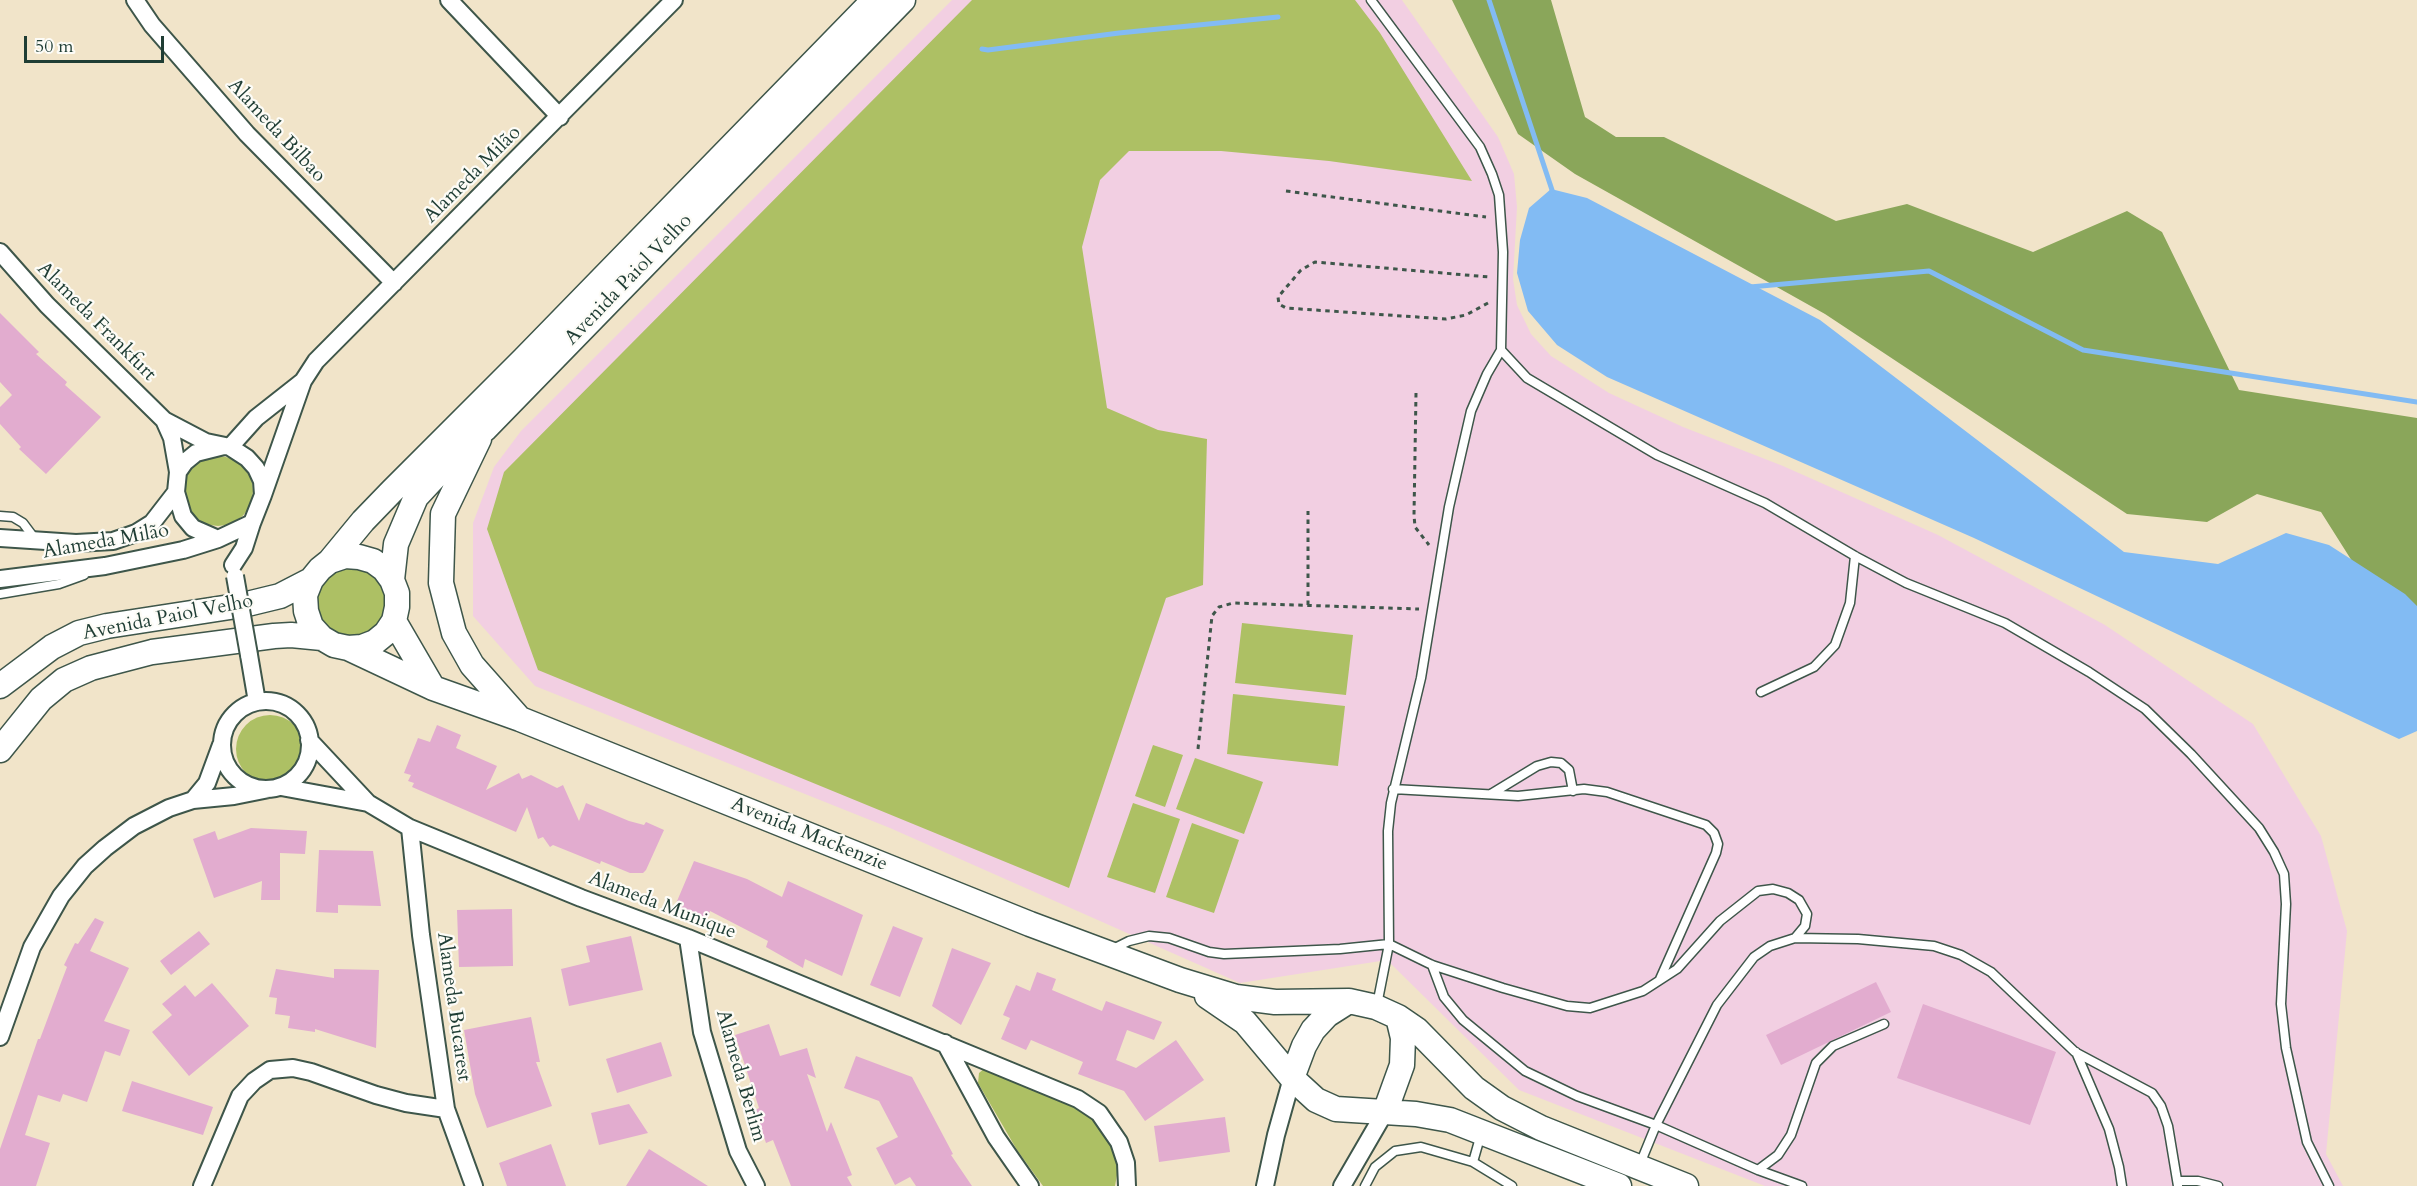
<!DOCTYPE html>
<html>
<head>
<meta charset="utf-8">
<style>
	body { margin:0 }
	#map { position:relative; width:2417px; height:1186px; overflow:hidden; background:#f1e4c9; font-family:Cardo,serif }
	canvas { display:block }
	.scale { position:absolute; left:24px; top:36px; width:140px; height:27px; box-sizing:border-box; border:3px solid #1f3d34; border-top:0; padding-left:8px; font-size:18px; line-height:21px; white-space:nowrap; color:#1f3d34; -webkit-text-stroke:4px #fdfcf7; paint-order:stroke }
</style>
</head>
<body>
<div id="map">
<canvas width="2417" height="1186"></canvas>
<div class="scale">50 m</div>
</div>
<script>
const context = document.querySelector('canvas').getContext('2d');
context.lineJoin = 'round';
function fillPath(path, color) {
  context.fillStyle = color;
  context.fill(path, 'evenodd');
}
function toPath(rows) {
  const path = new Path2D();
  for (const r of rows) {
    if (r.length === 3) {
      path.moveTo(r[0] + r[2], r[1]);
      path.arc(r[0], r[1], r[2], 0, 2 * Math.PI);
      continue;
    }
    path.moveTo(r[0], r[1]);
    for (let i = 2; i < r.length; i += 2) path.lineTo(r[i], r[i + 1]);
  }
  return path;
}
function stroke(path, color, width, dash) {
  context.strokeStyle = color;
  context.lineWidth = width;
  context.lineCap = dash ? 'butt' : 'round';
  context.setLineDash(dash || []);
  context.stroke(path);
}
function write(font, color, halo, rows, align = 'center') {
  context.font = font + ' Cardo,serif';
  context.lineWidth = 4.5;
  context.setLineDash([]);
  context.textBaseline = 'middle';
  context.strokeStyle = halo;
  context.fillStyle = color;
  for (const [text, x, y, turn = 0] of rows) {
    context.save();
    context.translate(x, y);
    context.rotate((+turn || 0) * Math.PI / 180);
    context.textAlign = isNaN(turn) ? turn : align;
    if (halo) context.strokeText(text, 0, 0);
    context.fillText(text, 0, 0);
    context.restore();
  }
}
fillPath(toPath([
	[952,0,1402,0,1498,137,1514,174,1517,207,1513,279,1517,305,1531,334,1551,356,1609,393,1683,427,1783,466,1938,535,2105,625,2253,724,2321,836,2347,931,2326,1154,2343,1186,1765,1186,1519,1090,1387,960,1240,983,890,828,535,686,473,616,473,523,494,467,521,431]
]), '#f2cfe2');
fillPath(toPath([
	[972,0,1355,0,1380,33,1472,181,1329,161,1221,151,1129,151,1100,180,1082,247,1107,408,1158,430,1207,439,1203,585,1166,598,1069,888,538,670,487,529,504,472],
	[218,491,35],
	[347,562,381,576,389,610,377,630,355,639,329,632,314,611,316,585],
	[1242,623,1353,635,1346,695,1235,683],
	[1233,694,1345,706,1338,766,1227,754],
	[270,749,34],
	[1153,745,1183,755,1165,807,1135,796],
	[1195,758,1263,782,1244,834,1176,809],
	[1133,803,1180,819,1155,893,1107,877],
	[1192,823,1239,840,1214,913,1166,897],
	[985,1068,1077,1105,1093,1116,1114,1146,1119,1164,1115,1186,1043,1186,1017,1150,978,1083,979,1073]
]), '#adc064');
fillPath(toPath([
	[1452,0,1551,0,1585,117,1616,137,1664,137,1836,221,1907,204,2033,252,2127,211,2162,232,2239,390,2417,418,2417,616,2376,599,2321,512,2257,494,2207,522,2127,514,1825,314,1575,174,1518,134]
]), '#8aa65a');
fillPath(toPath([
	[1551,189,1587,198,1820,320,2124,552,2218,564,2286,533,2329,545,2405,594,2417,606,2417,731,2399,739,1974,538,1607,377,1557,345,1528,311,1517,273,1520,240,1529,208]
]), '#82bbf3');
stroke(toPath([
	[1489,0,1553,193],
	[982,49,988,50,1119,33,1278,17],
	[1750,287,1929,271,2083,350,2417,402]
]), '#82bbf3', 5);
fillPath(toPath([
	[0,313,39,352,36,354,67,382,65,385,101,417,46,474,19,449,21,447,0,424,0,407,12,395,0,382],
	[437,725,461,735,456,748,497,766,486,790,519,773,522,779,531,775,557,788,563,785,579,821,586,803,629,821,644,825,646,822,664,830,646,870,643,873,630,873,601,861,600,864,553,845,550,847,543,837,538,839,527,807,516,832,412,787,414,783,408,781,411,775,404,773,418,738,430,742],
	[251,828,307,831,305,854,280,853,280,900,261,900,262,881,214,898,193,839,215,831,218,840],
	[319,850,373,851,381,906,338,905,338,913,316,912],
	[694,861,747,879,782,897,788,881,863,915,842,976,805,959,803,968,766,947,768,941,710,911,705,925,672,913],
	[512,909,513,966,459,967,457,910],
	[95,918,104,922,90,951,129,968,104,1021,130,1030,120,1056,105,1051,87,1102,63,1094,60,1102,38,1095,25,1135,50,1143,36,1186,0,1186,0,1149,38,1039,40,1039,62,980,67,967,64,965,75,943,78,944],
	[893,926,923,938,900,997,870,985],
	[199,931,210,944,171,975,160,961],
	[631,936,643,990,569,1006,561,969,590,962,586,946],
	[952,948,991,963,961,1025,932,1006],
	[276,969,334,978,334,969,379,970,376,1048,315,1029,315,1032,288,1028,290,1016,275,1014,277,998,269,997],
	[1037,972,1056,979,1052,990,1102,1011,1106,1001,1162,1022,1154,1040,1127,1030,1116,1060,1136,1068,1176,1040,1204,1080,1145,1121,1124,1091,1078,1074,1083,1062,1031,1040,1026,1050,1001,1039,1010,1018,1003,1015,1016,985,1030,991],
	[1876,982,1891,1012,1781,1065,1766,1035],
	[212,983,249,1026,189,1076,152,1032,172,1015,162,1004,185,985,195,997],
	[1923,1004,2056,1052,2030,1125,1897,1078],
	[531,1017,540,1062,536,1062,552,1106,487,1128,475,1094,464,1030],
	[769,1024,780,1056,807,1048,816,1078,807,1074,827,1132,831,1122,852,1175,847,1177,852,1186,791,1186,773,1140,766,1143,755,1110,759,1108,735,1035],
	[661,1042,672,1076,617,1093,606,1059],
	[856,1056,912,1077,953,1154,951,1155,972,1186,916,1186,910,1177,895,1185,876,1148,898,1137,879,1101,844,1088],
	[132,1081,213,1107,203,1135,122,1111],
	[629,1104,648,1133,599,1145,591,1113],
	[1225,1117,1230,1152,1159,1162,1154,1126],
	[551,1144,566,1186,507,1186,499,1163],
	[649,1149,708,1186,626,1186]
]), '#e2accf');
const service = toPath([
	[1371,0,1480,147,1492,174,1499,195,1503,252,1501,350,1487,374,1471,411,1449,507,1421,678,1391,803,1388,831,1389,944,1377,1005],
	[1501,350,1527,378,1657,455,1765,503,1855,556,1906,583,2005,623,2089,672,2145,709,2191,754,2259,828,2274,852,2284,874,2286,904,2281,1004,2286,1048,2307,1142,2329,1186],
	[0,516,13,517,23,523,35,539],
	[0,594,59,584,84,575],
	[1761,692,1814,667,1835,645,1850,603,1855,556],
	[1393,789,1518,796,1584,789,1607,792,1706,825,1714,833,1718,844,1716,853,1660,979],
	[1491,794,1537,766,1551,762,1561,763,1569,770,1573,791],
	[1795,938,1858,939,1934,946,1961,955,1991,972,2075,1052,2152,1093,2161,1106,2168,1126,2178,1186],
	[1111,950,1129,941,1149,936,1169,938,1209,952,1224,954,1340,949,1389,944,1432,965,1503,988,1567,1006,1590,1008,1643,991,1677,969,1720,921,1758,891,1773,889,1788,893,1799,900,1807,914,1805,926,1795,938,1770,946,1754,957,1717,1005,1656,1125,1640,1164],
	[1432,965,1444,997,1463,1020,1525,1071,1577,1096,1656,1125,1758,1170,1802,1186],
	[2076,1052,2109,1129,2119,1167,2122,1186],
	[1481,1134,1473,1162,1512,1186],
	[1758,1170,1778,1155,1791,1135,1816,1063,1833,1046,1884,1024],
	[2178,1181,2198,1181,2218,1186],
	[1365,1186,1375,1167,1395,1151,1421,1147,1473,1162]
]);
const minor = toPath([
	[135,0,152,25,247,134,394,283],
	[449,0,560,117],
	[0,252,47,305,164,420,206,442,230,447,247,458,256,468,262,481,263,495,252,523,218,539,193,528,183,516,176,492,178,472,185,462,196,453,224,446],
	[164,420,172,438,178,472],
	[230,447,256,418,303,381],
	[263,495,303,381,316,361,674,0],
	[0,538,76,543,113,541,136,533,152,523,176,492],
	[233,565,244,548,252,523],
	[0,579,105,566,183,550,218,539],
	[249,655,257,702],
	[266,745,44],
	[309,740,368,803,410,828,581,898,688,938,1078,1099,1099,1113,1119,1142,1126,1163,1127,1186],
	[281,787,368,803],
	[193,800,207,783,221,745],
	[410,828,421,935,446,1109,474,1186],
	[688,938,702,1032,738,1151,756,1186],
	[0,1037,32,947,61,896,85,866,105,848,134,826,169,808,193,800,234,796,269,789],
	[945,1043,996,1137,1030,1186],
	[202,1186,240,1096,254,1081,270,1070,293,1068,311,1072,376,1095,406,1103,446,1109],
	[1265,1186,1276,1135,1292,1078],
	[1342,1186,1385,1112]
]);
const secondary = toPath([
	[479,439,443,514,441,583,454,633,472,665,518,717],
	[330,561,363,521,392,491,524,359,874,0],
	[392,580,396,544,416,497,457,453,485,429,903,0],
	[394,621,433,688],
	[348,648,362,647,375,642,386,633,394,621,397,607,397,593,392,580,384,569,373,561,359,557,345,556,330,561,320,569,311,580,305,595,306,611,311,626,322,638,334,645,348,648,433,688,520,719,1030,924,1180,980,1236,997,1275,1002,1349,1001,1376,1007,1398,1017,1417,1030,1474,1088,1502,1108,1541,1128,1686,1186],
	[0,686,52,647,79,633,107,626,243,605,280,596,311,580],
	[0,750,41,699,64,680,91,668,152,652,274,636,291,635,322,638],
	[1207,996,1245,1022,1292,1078,1316,1100,1336,1109,1416,1114,1450,1120,1619,1186],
	[1292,1078,1304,1046,1313,1030,1327,1015,1349,1001],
	[1385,1112,1402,1065,1403,1038,1398,1017]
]);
stroke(service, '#3e564a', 11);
stroke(minor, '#3e564a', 20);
stroke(secondary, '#3e564a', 27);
stroke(toPath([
	[1286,191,1486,217],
	[1488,303,1466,315,1446,319,1286,308,1279,304,1278,297,1301,270,1315,262,1489,277],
	[1416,393,1414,515,1415,527,1429,545],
	[1308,605,1308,511],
	[1198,749,1212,616,1219,607,1233,603,1419,609]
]), '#3e564a', 3, [4.5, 4.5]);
stroke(service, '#fff', 8);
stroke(minor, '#fff', 16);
stroke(secondary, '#fff', 24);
const minorBridge = toPath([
	[235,576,249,655]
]);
stroke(minorBridge, '#3e564a', 20, []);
stroke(minorBridge, '#fff', 16);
write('20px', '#1f3d34', '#fdfcf7', [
	["Alameda Bilbao",276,131,47],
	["Alameda Milão",473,175,-45],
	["Avenida Paiol Velho",629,280,-46],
	["Alameda Frankfurt",96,322,45],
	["Alameda Milão",106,542,-10],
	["Avenida Paiol Velho",168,618,-11],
	["Avenida Mackenzie",809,835,22],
	["Alameda Munique",662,906,21],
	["Alameda Bucarest",453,1007,82],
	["Alameda Berlim",740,1076,74]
]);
</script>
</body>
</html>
